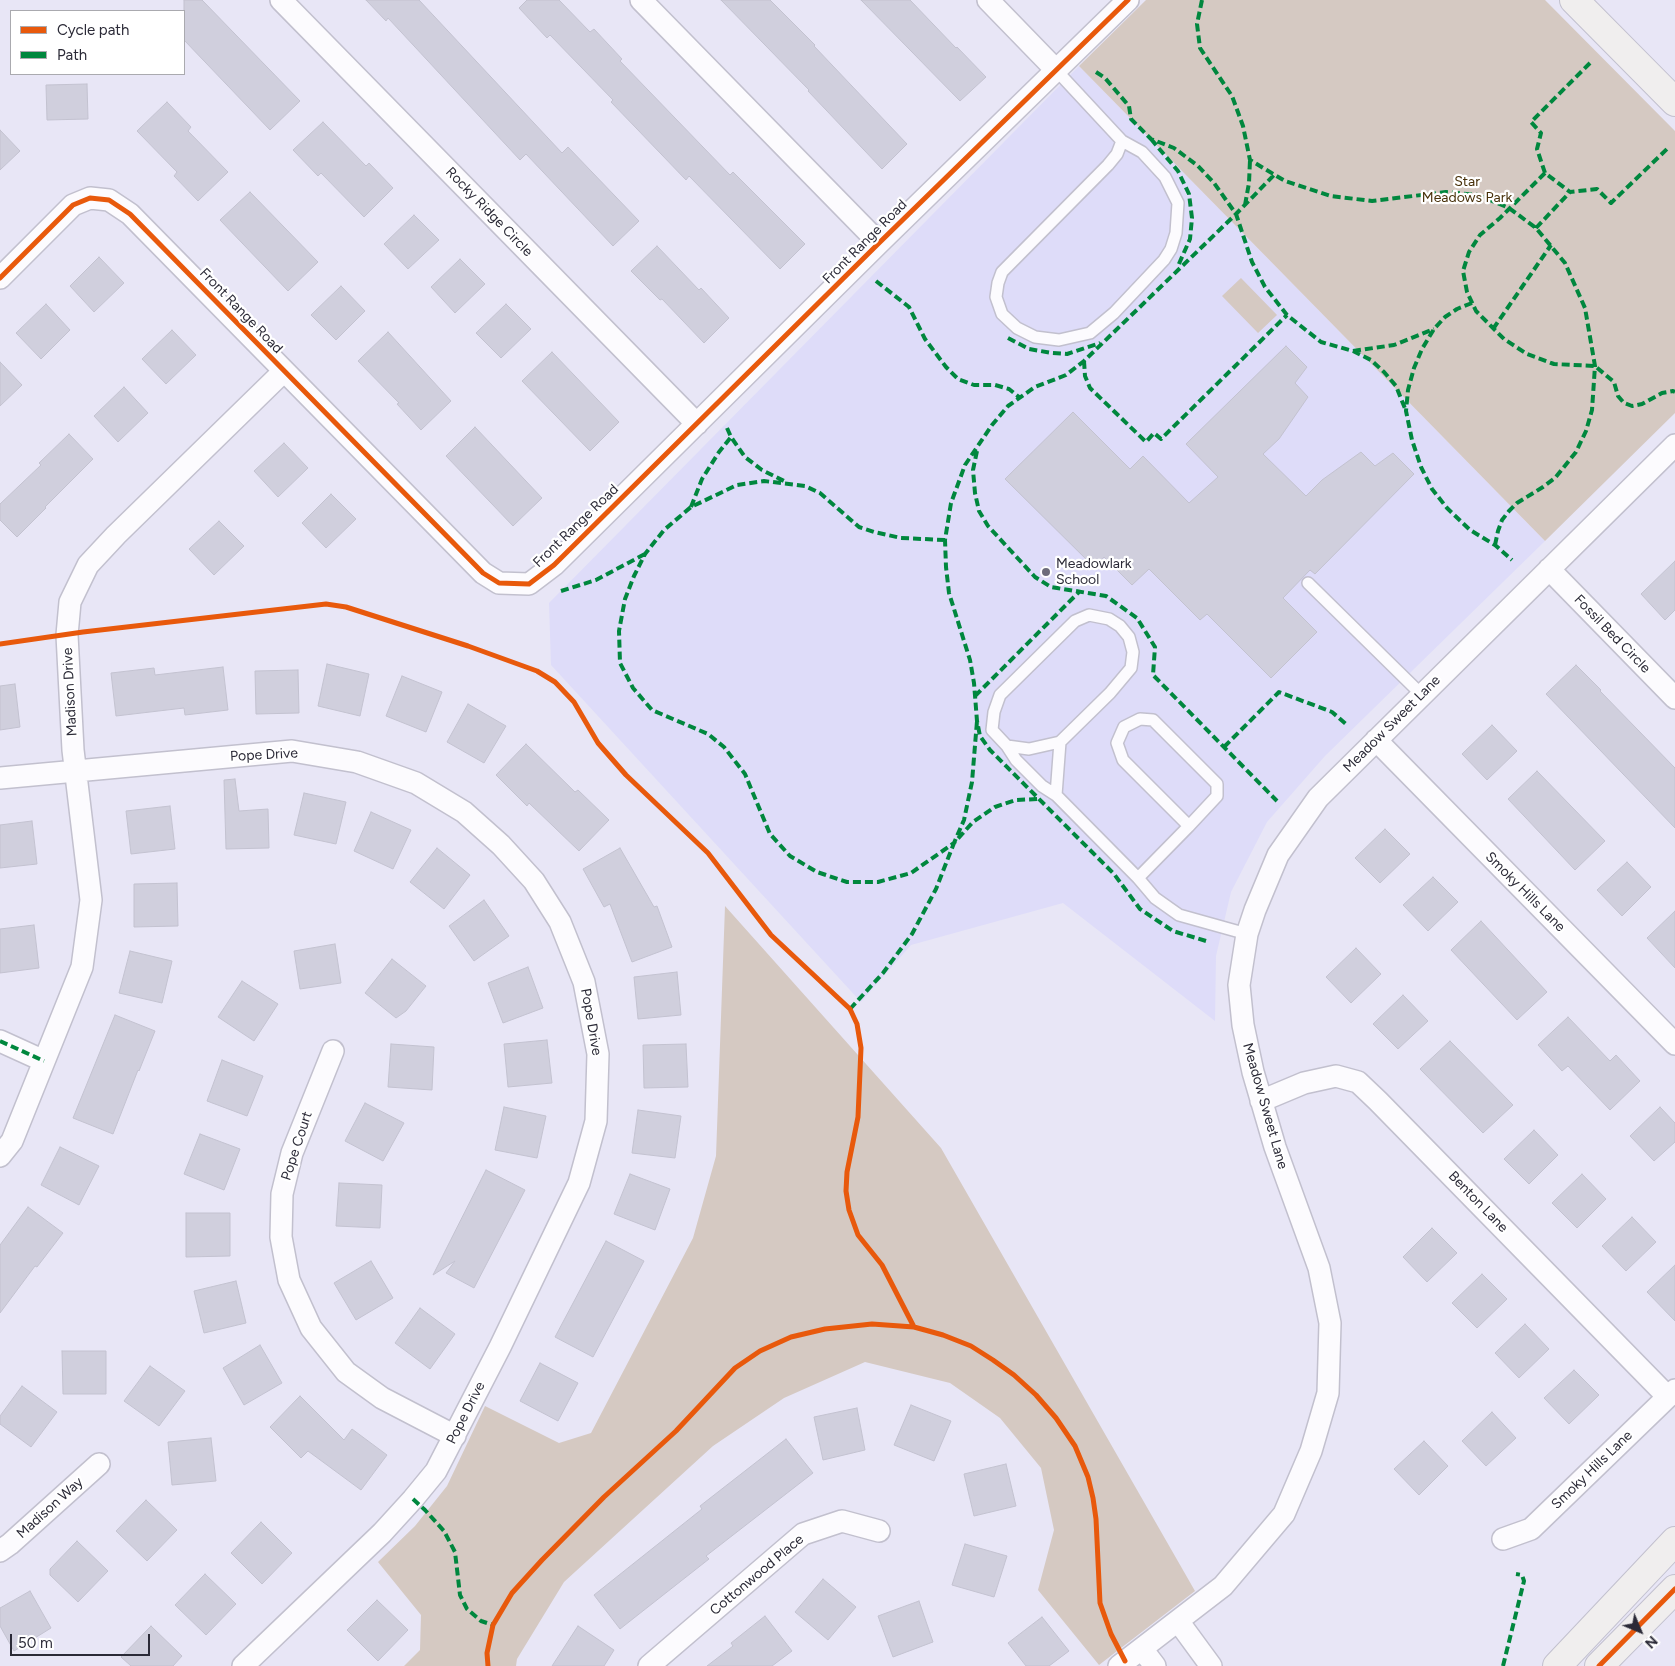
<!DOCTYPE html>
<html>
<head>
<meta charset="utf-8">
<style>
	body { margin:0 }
	#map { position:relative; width:1675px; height:1666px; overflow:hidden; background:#e8e6f6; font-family:Figtree,sans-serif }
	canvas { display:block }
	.legend { position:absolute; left:10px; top:10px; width:175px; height:65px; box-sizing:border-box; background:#fff; border:1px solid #aaaaaf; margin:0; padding:6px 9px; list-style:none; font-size:15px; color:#2b2a37 }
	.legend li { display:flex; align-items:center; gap:10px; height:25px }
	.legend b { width:25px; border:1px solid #aaaaaf }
	.north { position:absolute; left:1615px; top:1606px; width:50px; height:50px; -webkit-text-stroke:4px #fff; paint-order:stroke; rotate:135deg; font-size:14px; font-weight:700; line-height:20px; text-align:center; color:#2b2a37 }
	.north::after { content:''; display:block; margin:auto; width:18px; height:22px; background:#2b2a37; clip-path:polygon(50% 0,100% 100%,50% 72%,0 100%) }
	.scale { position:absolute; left:10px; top:1634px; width:140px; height:22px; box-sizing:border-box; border:2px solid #2b2a37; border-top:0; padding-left:6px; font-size:15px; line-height:18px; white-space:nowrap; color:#2b2a37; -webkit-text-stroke:4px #fff; paint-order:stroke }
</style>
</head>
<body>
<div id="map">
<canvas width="1675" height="1666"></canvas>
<ul class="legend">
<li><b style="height:6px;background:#e8590c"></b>Cycle path</li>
<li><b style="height:6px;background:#00873e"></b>Path</li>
</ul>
<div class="north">N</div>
<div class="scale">50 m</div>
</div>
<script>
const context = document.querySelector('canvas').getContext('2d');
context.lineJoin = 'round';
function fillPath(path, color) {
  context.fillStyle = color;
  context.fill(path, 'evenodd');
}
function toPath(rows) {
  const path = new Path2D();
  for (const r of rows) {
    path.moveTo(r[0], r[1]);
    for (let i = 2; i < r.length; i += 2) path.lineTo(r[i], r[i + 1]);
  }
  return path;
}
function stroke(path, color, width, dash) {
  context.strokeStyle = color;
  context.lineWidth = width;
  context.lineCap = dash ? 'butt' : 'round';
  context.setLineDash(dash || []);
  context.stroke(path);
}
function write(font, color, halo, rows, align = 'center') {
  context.font = font + ' Figtree,sans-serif';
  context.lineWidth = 4.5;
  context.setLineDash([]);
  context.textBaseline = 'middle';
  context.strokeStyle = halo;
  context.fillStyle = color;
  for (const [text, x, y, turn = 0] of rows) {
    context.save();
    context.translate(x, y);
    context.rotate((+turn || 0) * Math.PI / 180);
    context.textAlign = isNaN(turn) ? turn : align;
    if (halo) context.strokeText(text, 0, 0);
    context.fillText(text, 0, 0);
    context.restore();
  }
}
fillPath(toPath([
	[1079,66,1545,541,1325,756,1267,822,1231,892,1216,956,1215,1021,1063,903,911,945,861,1002,551,665,549,603]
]), '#dedcf9');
fillPath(toPath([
	[1146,0,1545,0,1675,131,1675,413,1545,541,1079,66],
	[1241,278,1277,315,1258,333,1222,296],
	[725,906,941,1148,1195,1591,1099,1665,1038,1590,1054,1530,1041,1468,1000,1418,950,1383,865,1362,784,1398,713,1446,564,1582,517,1659,516,1666,404,1666,420,1650,421,1615,378,1562,415,1526,447,1486,485,1406,559,1443,591,1433,693,1238,716,1156]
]), '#d5c9c2');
const building = toPath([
	[184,0,202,0,300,101,270,130,184,40,184,0],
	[366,0,419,0,562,153,568,147,639,221,613,246,526,154,520,160,388,18,386,21,366,0],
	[527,0,559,0,590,32,594,29,622,59,620,61,730,175,733,172,805,244,780,269,689,176,686,180,611,102,613,100,550,35,547,38,519,8,527,0],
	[721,0,770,0,815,45,814,46,907,144,882,169,808,91,809,90,721,0],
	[861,0,910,0,956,48,957,47,986,77,960,101,861,0],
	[87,84,88,119,47,120,46,85,87,84],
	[167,102,191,127,188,131,228,172,198,201,174,176,177,172,137,131,167,102],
	[323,122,366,166,369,163,393,188,364,217,321,173,318,176,293,150,323,122],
	[0,130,20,151,0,170,0,130],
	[250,192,318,262,288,291,220,220,250,192],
	[414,215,439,240,408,269,384,244,414,215],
	[657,246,699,290,701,288,729,318,704,343,662,299,660,300,631,271,657,246],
	[99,257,124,283,94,312,70,286,99,257],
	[460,259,485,284,455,313,431,287,460,259],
	[341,286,365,311,336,340,311,315,341,286],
	[46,304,70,330,41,359,16,333,46,304],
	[506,304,531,329,501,358,476,333,506,304],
	[172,330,196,355,166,384,142,359,172,330],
	[388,332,451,401,421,430,397,404,399,403,358,361,388,332],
	[1286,346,1307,367,1295,383,1308,397,1279,439,1263,454,1306,496,1322,480,1361,452,1375,466,1393,453,1414,474,1315,574,1310,570,1283,598,1317,632,1271,678,1207,614,1200,620,1149,569,1132,585,1104,557,1095,568,1005,479,1073,412,1130,469,1143,456,1189,503,1218,477,1186,444,1286,346],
	[552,352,619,422,590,451,522,381,552,352],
	[0,362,22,385,0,406,0,362],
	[124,387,148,413,118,442,94,416,124,387],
	[475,427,542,498,513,526,446,456,475,427],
	[69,434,93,459,45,507,46,508,17,537,0,520,0,504,41,465,39,463,69,434],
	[284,443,308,468,278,497,254,471,284,443],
	[331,494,356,519,326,548,302,523,331,494],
	[219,521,244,546,214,575,189,549,219,521],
	[1675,561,1675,610,1665,620,1641,594,1675,561],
	[327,664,369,674,360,716,318,706,327,664],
	[1576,665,1601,690,1600,691,1675,768,1675,828,1546,694,1576,665],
	[223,667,228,710,185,715,184,708,116,716,111,673,154,668,155,675,223,667],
	[298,670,299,713,256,714,255,671,298,670],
	[402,676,442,692,426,732,386,716,402,676],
	[15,684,20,727,0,730,0,686,15,684],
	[468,704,506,726,484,763,447,742,468,704],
	[1492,725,1517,751,1487,780,1462,754,1492,725],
	[526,744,575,792,578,790,609,820,579,851,529,803,527,806,496,775,526,744],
	[1537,771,1605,841,1575,870,1508,799,1537,771],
	[235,779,239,811,268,809,269,848,226,849,224,780,235,779],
	[304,793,346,802,336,844,294,835,304,793],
	[170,806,175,849,131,854,126,811,170,806],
	[371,812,411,830,393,869,354,851,371,812],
	[32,821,37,864,0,868,0,825,32,821],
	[1385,829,1410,854,1380,883,1355,858,1385,829],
	[437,848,470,875,444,909,410,882,437,848],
	[620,848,654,907,657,906,672,947,632,962,610,904,604,907,583,869,620,848],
	[1627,862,1651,887,1622,916,1597,890,1627,862],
	[1433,877,1458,902,1428,931,1403,905,1433,877],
	[177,883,178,926,134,927,134,884,177,883],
	[484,900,509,936,474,961,449,926,484,900],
	[1675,911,1675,968,1647,938,1675,911],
	[1481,921,1547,992,1517,1020,1451,950,1481,921],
	[34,925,39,968,0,973,0,929,34,925],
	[335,944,341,983,300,989,294,951,335,944],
	[1356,948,1381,974,1351,1003,1326,977,1356,948],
	[130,951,172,961,162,1003,119,993,130,951],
	[392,959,426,986,406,1011,396,1018,365,993,392,959],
	[528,967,543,1008,503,1023,488,983,528,967],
	[677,972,681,1015,638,1019,634,977,677,972],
	[242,981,278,1004,254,1041,218,1017,242,981],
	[1403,995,1428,1021,1398,1049,1373,1024,1403,995],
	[115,1015,155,1031,139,1071,138,1070,113,1134,73,1118,115,1015],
	[1568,1017,1610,1061,1616,1055,1640,1081,1610,1110,1568,1066,1562,1071,1538,1045,1568,1017],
	[547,1040,552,1083,508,1087,504,1044,547,1040],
	[1450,1041,1513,1105,1483,1133,1420,1069,1450,1041],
	[391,1044,434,1047,432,1090,388,1087,391,1044],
	[686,1044,688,1087,644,1088,643,1045,686,1044],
	[222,1060,263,1076,247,1116,207,1101,222,1060],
	[365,1103,404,1123,383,1161,345,1141,365,1103],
	[504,1107,546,1116,537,1158,495,1150,504,1107],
	[1660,1107,1675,1123,1675,1142,1654,1161,1630,1136,1660,1107],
	[638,1110,681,1116,675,1158,632,1153,638,1110],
	[1534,1130,1558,1155,1529,1184,1504,1159,1534,1130],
	[200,1134,240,1149,224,1190,184,1174,200,1134],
	[60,1147,99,1166,79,1205,41,1185,60,1147],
	[486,1170,525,1190,474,1288,446,1273,455,1261,433,1275,486,1170],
	[630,1174,670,1189,655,1230,614,1214,630,1174],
	[1582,1174,1606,1199,1577,1228,1552,1203,1582,1174],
	[339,1183,382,1185,380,1228,336,1226,339,1183],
	[28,1207,63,1233,37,1267,35,1266,0,1313,0,1245,28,1207],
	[186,1213,230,1213,230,1256,186,1257,186,1213],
	[1632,1217,1656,1242,1626,1271,1602,1246,1632,1217],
	[1432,1228,1457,1253,1427,1282,1403,1257,1432,1228],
	[606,1241,644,1261,593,1357,555,1337,606,1241],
	[371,1261,393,1298,356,1320,334,1283,371,1261],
	[1675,1265,1675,1321,1647,1292,1675,1265],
	[1482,1274,1507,1299,1477,1328,1452,1303,1482,1274],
	[236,1281,246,1323,204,1333,194,1291,236,1281],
	[420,1308,455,1334,430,1369,395,1343,420,1308],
	[1525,1324,1549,1349,1519,1378,1495,1353,1525,1324],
	[260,1345,282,1383,244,1405,223,1368,260,1345],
	[62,1351,106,1351,106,1394,63,1394,62,1351],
	[540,1363,578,1383,558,1421,520,1401,540,1363],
	[150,1366,185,1391,159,1426,124,1401,150,1366],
	[1574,1370,1599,1395,1569,1424,1544,1398,1574,1370],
	[22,1386,57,1412,31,1447,0,1424,0,1416,22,1386],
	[300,1396,344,1440,352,1429,387,1455,361,1490,308,1451,301,1458,270,1427,300,1396],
	[911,1405,951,1421,934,1461,894,1445,911,1405],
	[857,1408,865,1450,823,1460,814,1417,857,1408],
	[1492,1412,1516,1438,1486,1466,1462,1441,1492,1412],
	[211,1438,216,1481,172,1485,168,1442,211,1438],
	[786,1439,813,1473,706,1556,709,1559,620,1629,594,1595,702,1509,700,1506,786,1439],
	[1424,1441,1448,1466,1419,1495,1394,1469,1424,1441],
	[1006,1464,1016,1506,974,1516,964,1474,1006,1464],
	[146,1500,177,1530,147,1561,116,1531,146,1500],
	[261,1522,292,1553,262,1584,231,1553,261,1522],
	[77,1541,108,1571,78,1602,50,1575,50,1569,77,1541],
	[965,1544,1007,1556,994,1597,952,1585,965,1544],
	[205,1574,236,1604,206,1635,175,1605,205,1574],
	[823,1579,856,1607,828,1640,795,1612,823,1579],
	[30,1591,51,1628,14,1651,0,1626,0,1608,30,1591],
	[377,1600,408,1630,378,1661,347,1630,377,1600],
	[919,1601,933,1642,893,1657,878,1616,919,1601],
	[765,1616,792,1651,772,1666,707,1666,733,1646,731,1643,765,1616],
	[1042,1617,1069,1651,1049,1666,1026,1666,1008,1643,1042,1617],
	[151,1626,182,1656,173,1666,131,1666,121,1657,151,1626],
	[578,1626,614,1650,604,1666,552,1666,578,1626]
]);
fillPath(building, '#d0cfdd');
stroke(building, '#c3c2d0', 1);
const lane = toPath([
	[1056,70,1122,141,1142,152,1165,177,1178,203,1176,233,1171,249,1164,260,1114,313,1090,333,1059,340,1035,337,1017,328,1002,314,996,297,998,283,1002,272,1108,165,1117,154,1122,141],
	[1308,583,1422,695],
	[1007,746,1029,749,1060,742,1110,693,1131,668,1133,652,1129,637,1120,626,1109,619,1089,615,1075,621,1000,695,994,712,992,730,1007,746,1016,760,1042,786,1056,795,1138,878,1155,898,1179,915,1247,934],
	[1056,795,1060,742],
	[1138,878,1189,826,1217,796,1217,784,1153,720,1140,719,1124,727,1117,743,1123,760,1189,826]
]);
const street = toPath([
	[281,0,697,424],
	[641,0,879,243],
	[988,0,1056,70],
	[0,278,73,205,90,198,109,200,130,214,483,573,499,583,529,584,554,565,879,243,1128,0],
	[1549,569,1675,698],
	[1376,740,1675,1044],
	[0,778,292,751,357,762,416,783,464,812,501,845,534,881,560,922,584,982,598,1054,596,1121,579,1183,500,1347,436,1471,413,1499,382,1533,243,1666],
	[0,1041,44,1061],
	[333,1051,292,1153,282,1194,281,1237,289,1280,311,1328,346,1372,382,1398,455,1436],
	[1261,1101,1304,1083,1336,1076,1358,1082,1378,1101,1668,1397],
	[0,1156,12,1141,82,967,91,900,73,750,67,635,70,602,88,565,116,535,284,371],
	[1503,1539,1531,1529,1675,1390],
	[0,1551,10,1544,99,1464],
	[1178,1621,1211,1666],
	[1142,1649,1155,1666],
	[649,1666,803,1534,842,1521,879,1531],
	[1119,1666,1223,1586,1284,1514,1311,1451,1328,1393,1330,1323,1319,1268,1275,1147,1253,1072,1243,1025,1239,985,1247,934,1255,910,1278,855,1318,798,1675,445]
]);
const secondary = toPath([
	[1574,0,1675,102],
	[1557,1666,1675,1541],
	[1599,1666,1675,1589]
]);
stroke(lane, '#c2c0ce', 14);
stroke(street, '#c2c0ce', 24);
stroke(secondary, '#c2c0ce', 30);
stroke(lane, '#fcfbfe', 11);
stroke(street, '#fcfbfe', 21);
stroke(secondary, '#f0eeee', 28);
stroke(toPath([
	[1202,0,1197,24,1200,48,1232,96,1243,126,1250,160,1285,181,1331,196,1372,201,1446,192,1478,195,1509,208,1536,228,1565,263,1585,308,1595,366,1592,410,1586,431,1576,452,1555,478,1543,487,1517,503,1509,511,1502,520,1498,531,1495,545],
	[1590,63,1531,122,1541,133,1537,149,1545,173,1570,192,1597,189,1611,203,1667,149],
	[1096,72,1105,78,1129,106,1131,119,1151,139,1174,148,1198,166,1214,183,1236,214,1252,262,1265,287,1287,315,1321,342,1353,351,1371,360,1384,372,1396,386,1406,411],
	[1151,139,1178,171,1189,194,1192,218,1190,239,1178,266],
	[1545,173,1500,218,1480,235,1469,252,1463,271,1467,292,1476,311,1504,339,1527,354,1554,364,1595,366,1614,382,1618,396,1624,403,1632,406,1642,404,1662,393,1673,391,1675,392],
	[1245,205,1249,183,1250,160],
	[1536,228,1570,192],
	[876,281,909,307,925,339,946,367,958,379,974,385,995,385,1009,389,1019,397],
	[1472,303,1457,309,1445,317,1434,329,1422,349,1414,368,1408,390,1406,411,1412,440,1421,467,1432,489,1447,508,1470,530,1495,545,1512,560],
	[1493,329,1551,245],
	[1008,338,1029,349,1052,353,1067,354,1100,343],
	[1353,351,1394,345,1434,329],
	[1084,361,1085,376,1090,388,1146,442,1154,433,1161,439,1287,315],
	[727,428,731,437,745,457,762,470,784,481],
	[977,451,973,470,975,493,979,511,988,526,1035,577,1051,587,1106,596,1137,618,1155,647,1153,675,1277,801],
	[691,507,702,479,719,452,731,437],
	[945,540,901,538,874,532,859,527,820,493,805,486,764,481,737,485,691,507,664,530,645,554,634,576,625,599,619,631,620,663,633,688,652,710,708,734,724,747,745,774,770,834,790,856,817,872,847,882,878,882,911,873,954,843,964,820,972,782,977,721],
	[561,591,596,580,645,554],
	[975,696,1079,592],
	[1224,747,1279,692,1332,712,1346,724],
	[1206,941,1173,931,1140,909,1114,874,990,750,980,736,977,721,974,683,970,660,949,593,946,567,945,540,951,503,965,465,992,425,1008,406,1035,387,1066,375,1084,361,1236,214,1274,175],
	[850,1009,883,973,912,934,936,889,954,843,973,822,995,807,1016,800,1039,799],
	[0,1041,44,1061],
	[413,1499,425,1510,444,1531,455,1552,460,1595,467,1609,481,1621,493,1625],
	[1503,1666,1524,1581,1522,1575,1516,1574]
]), '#00873e', 4, [8, 4]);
stroke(toPath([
	[0,278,73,205,90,198,109,200,130,214,483,573,499,583,529,584,554,565,879,243,1128,0],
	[0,644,83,632,326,604,346,607,468,646,537,671,555,682,574,702,598,743,626,775,708,853,771,935,850,1009,857,1024,861,1048,858,1117,847,1172,846,1191,849,1210,858,1235,882,1265,914,1327],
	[488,1666,487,1653,493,1625,512,1593,542,1560,604,1497,676,1431,735,1368,760,1351,791,1337,825,1329,872,1324,914,1327,943,1335,971,1346,993,1360,1014,1375,1036,1395,1056,1418,1075,1446,1088,1477,1093,1498,1096,1519,1100,1603,1111,1634,1125,1661],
	[1599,1666,1675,1589]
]), '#e8590c', 5);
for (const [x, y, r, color] of [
	[1046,572,5,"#6d6c7a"]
]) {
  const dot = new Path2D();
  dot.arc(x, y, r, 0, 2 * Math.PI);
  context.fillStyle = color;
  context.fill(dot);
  stroke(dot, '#fff', 2);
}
write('14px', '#48310a', '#fff', [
	["Star",1467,182],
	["Meadows Park",1467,198]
]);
write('14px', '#2b2a37', '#fff', [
	["Rocky Ridge Circle",489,212,46],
	["Front Range Road",865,242,-45],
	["Front Range Road",241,311,46],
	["Front Range Road",576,526,-44],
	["Fossil Bed Circle",1612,634,46],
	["Madison Drive",70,692,-93],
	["Meadow Sweet Lane",1392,724,-45],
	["Pope Drive",264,755,-3],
	["Smoky Hills Lane",1525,892,45],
	["Pope Drive",591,1022,80],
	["Meadow Sweet Lane",1265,1106,74],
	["Pope Court",297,1146,-72],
	["Benton Lane",1478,1202,46],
	["Pope Drive",466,1413,-63],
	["Smoky Hills Lane",1592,1470,-44],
	["Madison Way",50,1508,-42],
	["Cottonwood Place",757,1575,-40]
]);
write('14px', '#2b2a37', '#fff', [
	["Meadowlark",1056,564],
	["School",1056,580]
], 'left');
</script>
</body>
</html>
